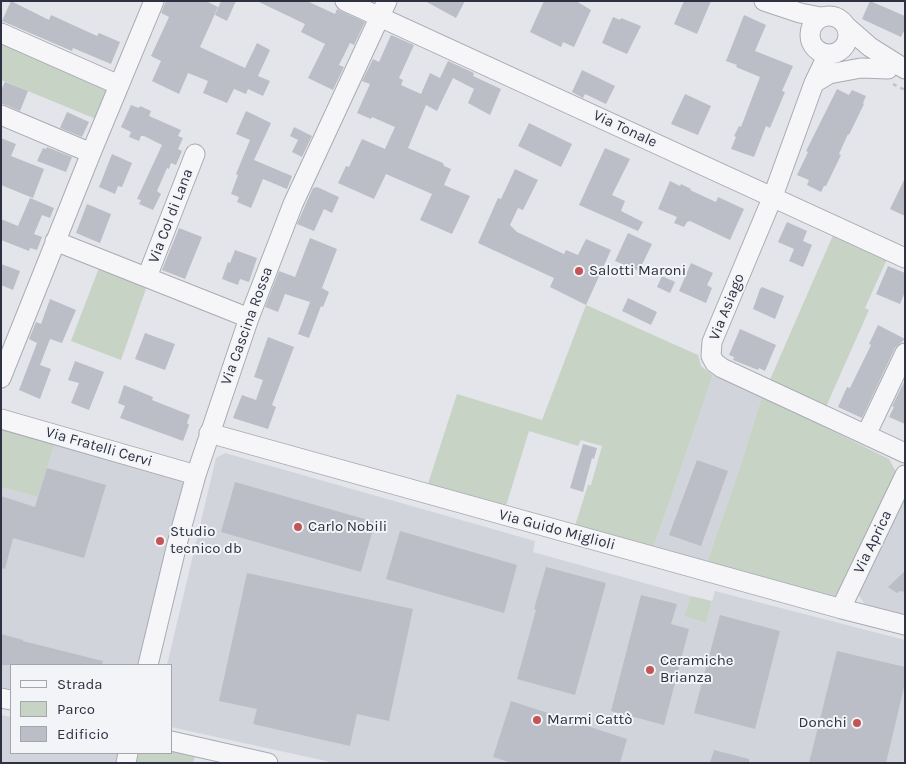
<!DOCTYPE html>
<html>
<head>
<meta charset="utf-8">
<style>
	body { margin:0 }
	#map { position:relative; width:906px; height:764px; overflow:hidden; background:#e3e5ea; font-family:Karla,sans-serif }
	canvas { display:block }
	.frame { position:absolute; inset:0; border:2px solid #2d3141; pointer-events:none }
	.legend { position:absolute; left:10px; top:664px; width:162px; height:90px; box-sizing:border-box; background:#f3f4f7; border:1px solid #a4a6ae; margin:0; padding:6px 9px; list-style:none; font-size:15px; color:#2d3141 }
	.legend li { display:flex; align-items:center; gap:10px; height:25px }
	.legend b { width:25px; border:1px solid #a4a6ae }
</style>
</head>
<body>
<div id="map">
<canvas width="906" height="764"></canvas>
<div class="frame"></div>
<ul class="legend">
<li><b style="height:6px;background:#f6f6f9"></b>Strada</li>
<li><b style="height:14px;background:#c7d3c5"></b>Parco</li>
<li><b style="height:14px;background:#bbbec6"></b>Edificio</li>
</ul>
</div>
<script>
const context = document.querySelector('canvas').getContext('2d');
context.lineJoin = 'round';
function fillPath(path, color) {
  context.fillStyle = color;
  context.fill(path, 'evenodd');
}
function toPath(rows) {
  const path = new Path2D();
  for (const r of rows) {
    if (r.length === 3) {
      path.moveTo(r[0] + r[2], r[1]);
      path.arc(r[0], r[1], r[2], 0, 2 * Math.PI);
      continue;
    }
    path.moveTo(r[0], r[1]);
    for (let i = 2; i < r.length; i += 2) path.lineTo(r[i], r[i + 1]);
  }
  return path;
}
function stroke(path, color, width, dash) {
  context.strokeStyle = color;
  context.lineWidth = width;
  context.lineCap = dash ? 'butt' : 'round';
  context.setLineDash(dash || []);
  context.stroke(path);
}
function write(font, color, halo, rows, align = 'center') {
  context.font = font + ' Karla,sans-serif';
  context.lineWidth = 4;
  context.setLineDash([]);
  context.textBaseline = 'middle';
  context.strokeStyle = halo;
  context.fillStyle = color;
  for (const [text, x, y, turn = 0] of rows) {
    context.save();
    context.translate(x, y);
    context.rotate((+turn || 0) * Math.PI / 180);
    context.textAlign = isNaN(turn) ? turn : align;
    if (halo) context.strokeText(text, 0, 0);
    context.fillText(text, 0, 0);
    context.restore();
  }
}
fillPath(toPath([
	[713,375,762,396,739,470,706,565,652,552],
	[55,443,180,478,184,485,155,595,138,665,11,665,11,689,1,687,1,487,38,497],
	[225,453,535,541,533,552,691,596,685,616,706,623,715,591,905,640,905,756,903,763,335,763,171,727,171,665,167,665,216,458],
	[905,499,905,616,866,606,858,594],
	[1,715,11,717,11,753,119,753,117,763,1,763]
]), '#d2d4dc');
fillPath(toPath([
	[1,36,110,87,96,119,1,80],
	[834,233,888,257,865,308,869,310,825,409,769,382],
	[100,265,148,283,121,360,71,341],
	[586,305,698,355,701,366,713,375,652,552,574,529,588,485,591,485,602,446,581,440,578,446,529,431,505,509,427,487,457,394,542,420],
	[762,396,889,459,896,472,834,600,706,565,739,470],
	[1,428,55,443,38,497,1,487],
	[691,596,712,601,706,623,684,616],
	[171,751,195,756,193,763,132,763,136,753,171,753]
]), '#c7d3c5');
fillPath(toPath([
	[11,1,49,20,51,15,97,36,99,33,120,42,111,64,73,48,72,51,2,21],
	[166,1,206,1,218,7,200,47,245,68,257,43,270,50,258,76,270,81,263,96,248,89,246,94,234,89,227,103,203,93,208,81,188,73,179,94,152,81,161,61,151,56,169,17,161,13],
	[221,1,236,1,227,21,215,15],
	[257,1,307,1,335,14,337,9,365,22,354,45,350,43,339,65,344,67,333,90,308,78,325,44,301,32,305,24],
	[425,1,465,1,456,18],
	[544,1,576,1,591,10,574,47,563,42,561,47,530,32],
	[684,1,711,1,697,34,674,24],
	[870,1,905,16,905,29,901,37,862,19],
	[744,15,766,25,755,51,793,66,782,91,785,92,770,128,766,126,754,157,731,149,736,137,734,136,739,126,741,127,760,77,736,67,737,65,726,61],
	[613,17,620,20,621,18,641,26,627,54,602,43],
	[391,35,414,45,399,78,403,80,401,85,421,94,430,73,440,78,448,61,474,73,473,76,501,89,490,115,468,103,474,89,453,78,437,111,426,105,408,148,443,163,444,166,451,169,444,185,470,196,452,234,420,220,432,194,386,174,374,199,338,183,346,166,349,167,362,139,385,149,395,127,372,117,371,119,357,113,370,84,362,81,373,59,379,62],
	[582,70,615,86,606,104,585,94,583,98,572,92],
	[5,82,28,91,20,111,1,103,1,90],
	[837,89,849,95,852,90,866,96,863,103,864,104,849,135,848,134,839,154,841,155,826,186,824,186,821,192,807,185,809,180,797,175,808,152,806,151],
	[685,94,711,106,698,135,671,124],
	[131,105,139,108,140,106,151,111,149,116,181,130,178,136,183,138,178,149,182,151,176,165,171,163,169,169,167,168,157,191,161,194,153,210,139,204,141,200,137,199,162,145,144,136,141,136,139,141,129,137,131,132,121,127],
	[246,111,271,123,254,160,292,176,287,189,263,179,251,208,237,202,239,197,231,194,238,175,236,174,250,140,236,134],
	[67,112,89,122,82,137,60,128],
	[529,123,572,144,561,167,518,146],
	[294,127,312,136,302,157,292,152,298,140,290,136],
	[1,138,16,144,11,156,44,169,33,198,1,185],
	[47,147,72,157,66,172,37,161,43,148,46,149],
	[605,148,630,159,612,195,625,201,621,211,643,222,638,231,579,205],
	[112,154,132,163,122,187,118,186,115,194,99,187],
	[515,169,538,180,523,210,518,208,510,225,517,232,564,254,566,250,578,255,586,239,611,250,586,305,550,287,554,278,478,243,498,198,501,199],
	[905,178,905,216,890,209],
	[670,181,680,186,681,184,691,189,690,190,716,202,718,197,744,209,730,240,690,221,687,222,684,227,674,223,677,217,658,209],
	[317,187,339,197,332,213,324,209,314,231,297,224,313,188],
	[30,198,54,208,50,218,42,215,34,234,42,237,37,250,30,248,29,251,1,240,1,219,18,226],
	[87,204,111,214,100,243,76,233],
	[787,222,807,231,803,241,812,245,803,267,789,261,794,249,778,242],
	[179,228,202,237,185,279,162,270],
	[628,233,652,244,639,271,615,261],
	[310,238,337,249,322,288,329,292,323,307,321,306,309,338,298,334,310,302,285,294,278,312,265,307,279,271,295,277],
	[235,250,257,258,249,282,240,279,238,285,222,279,228,262,230,263],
	[691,263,713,273,707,285,712,288,706,303,679,291],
	[1,264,20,271,13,290,1,285],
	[888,266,905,273,905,292,900,304,876,294],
	[662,276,675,282,670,293,657,287],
	[762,287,784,296,775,319,753,309,760,289],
	[628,298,657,312,651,325,622,311],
	[50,299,76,310,62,343,50,339,40,365,51,369,40,399,19,390,37,343,29,339,36,322,41,324],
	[878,325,905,339,895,348,862,418,838,407,847,387,850,388,871,345,869,344],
	[740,329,776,345,765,371,759,368,758,370,733,360,734,357,729,355],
	[145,333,175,344,165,370,135,359],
	[268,337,294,347,272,405,276,407,268,429,233,418,242,395,256,400,263,380,254,377],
	[75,361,104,372,89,410,71,403,79,383,68,380],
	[905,380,905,424,889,417,894,407,892,406],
	[124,385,153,397,152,400,190,415,187,423,189,425,183,441,120,418,125,406,118,403],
	[583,444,597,448,594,459,592,458,583,492,570,488],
	[697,460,728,471,701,546,669,535],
	[47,468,106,485,84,558,13,538,5,569,1,568,1,496,35,507],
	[235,482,375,522,361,572,221,532],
	[400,531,517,565,504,613,386,579],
	[546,567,606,583,575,695,517,679,536,610,534,609],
	[905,571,905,592,900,591,897,593,888,587],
	[247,573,413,609,389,721,357,714,350,746,253,724,257,709,219,701],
	[641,595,677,604,671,624,689,629,664,725,611,711],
	[720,615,780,631,755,729,694,713],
	[1,634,23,640,23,641,103,661,102,665,1,665],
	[837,651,905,667,905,683,886,763,809,763],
	[511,701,627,739,620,763,512,763,493,757],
	[714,750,749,759,749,763,710,763]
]), '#bbbec6');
const minor = toPath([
	[345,1,905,258],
	[764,1,800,13,821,17],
	[829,35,19],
	[847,27,870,47,905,69],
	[1,33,119,85],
	[831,54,826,58,814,83,773,196,712,342,711,356,715,363,722,368,905,453],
	[814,83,829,74,861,68,888,69],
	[1,115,91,153],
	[55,241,249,318],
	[147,277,195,154],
	[1,378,91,153,154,1],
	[1,419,196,475],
	[209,433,842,609,905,625],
	[866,435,905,353],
	[842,609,845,600,905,475],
	[148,665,177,544,196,475,249,318,293,204,387,1],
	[1,698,11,700],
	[171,741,268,763],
	[126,763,128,753]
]);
stroke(minor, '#a9abb4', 21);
stroke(toPath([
	[893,84,905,90]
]), '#c2c3c9', 2.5, [4, 4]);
stroke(minor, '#f6f6f9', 19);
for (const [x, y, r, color] of [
	[579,271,5,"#c35557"],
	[298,527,5,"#c35557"],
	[160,541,5,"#c35557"],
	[650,670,5,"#c35557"],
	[537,720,5,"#c35557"],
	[857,723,5,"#c35557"]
]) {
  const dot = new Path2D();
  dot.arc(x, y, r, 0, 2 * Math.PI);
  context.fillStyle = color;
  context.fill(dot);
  stroke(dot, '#f3f4f7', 2);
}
write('15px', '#2d3141', '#f3f4f7', [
	["Via Tonale",625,129,25],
	["Via Col di Lana",171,216,-69],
	["Via Asiago",727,307,-68],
	["Via Cascina Rossa",247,326,-70],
	["Via Fratelli Cervi",99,447,16],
	["Via Guido Miglioli",557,530,15],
	["Via Aprica",873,542,-64]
]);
write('15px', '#2d3141', '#f3f4f7', [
	["Salotti Maroni",589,271],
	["Carlo Nobili",308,527],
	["Studio",170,532],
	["tecnico db",170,549],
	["Ceramiche",660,661],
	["Brianza",660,678],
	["Marmi Cattò",547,720],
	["Donchi",847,723,"right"]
], 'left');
</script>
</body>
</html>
